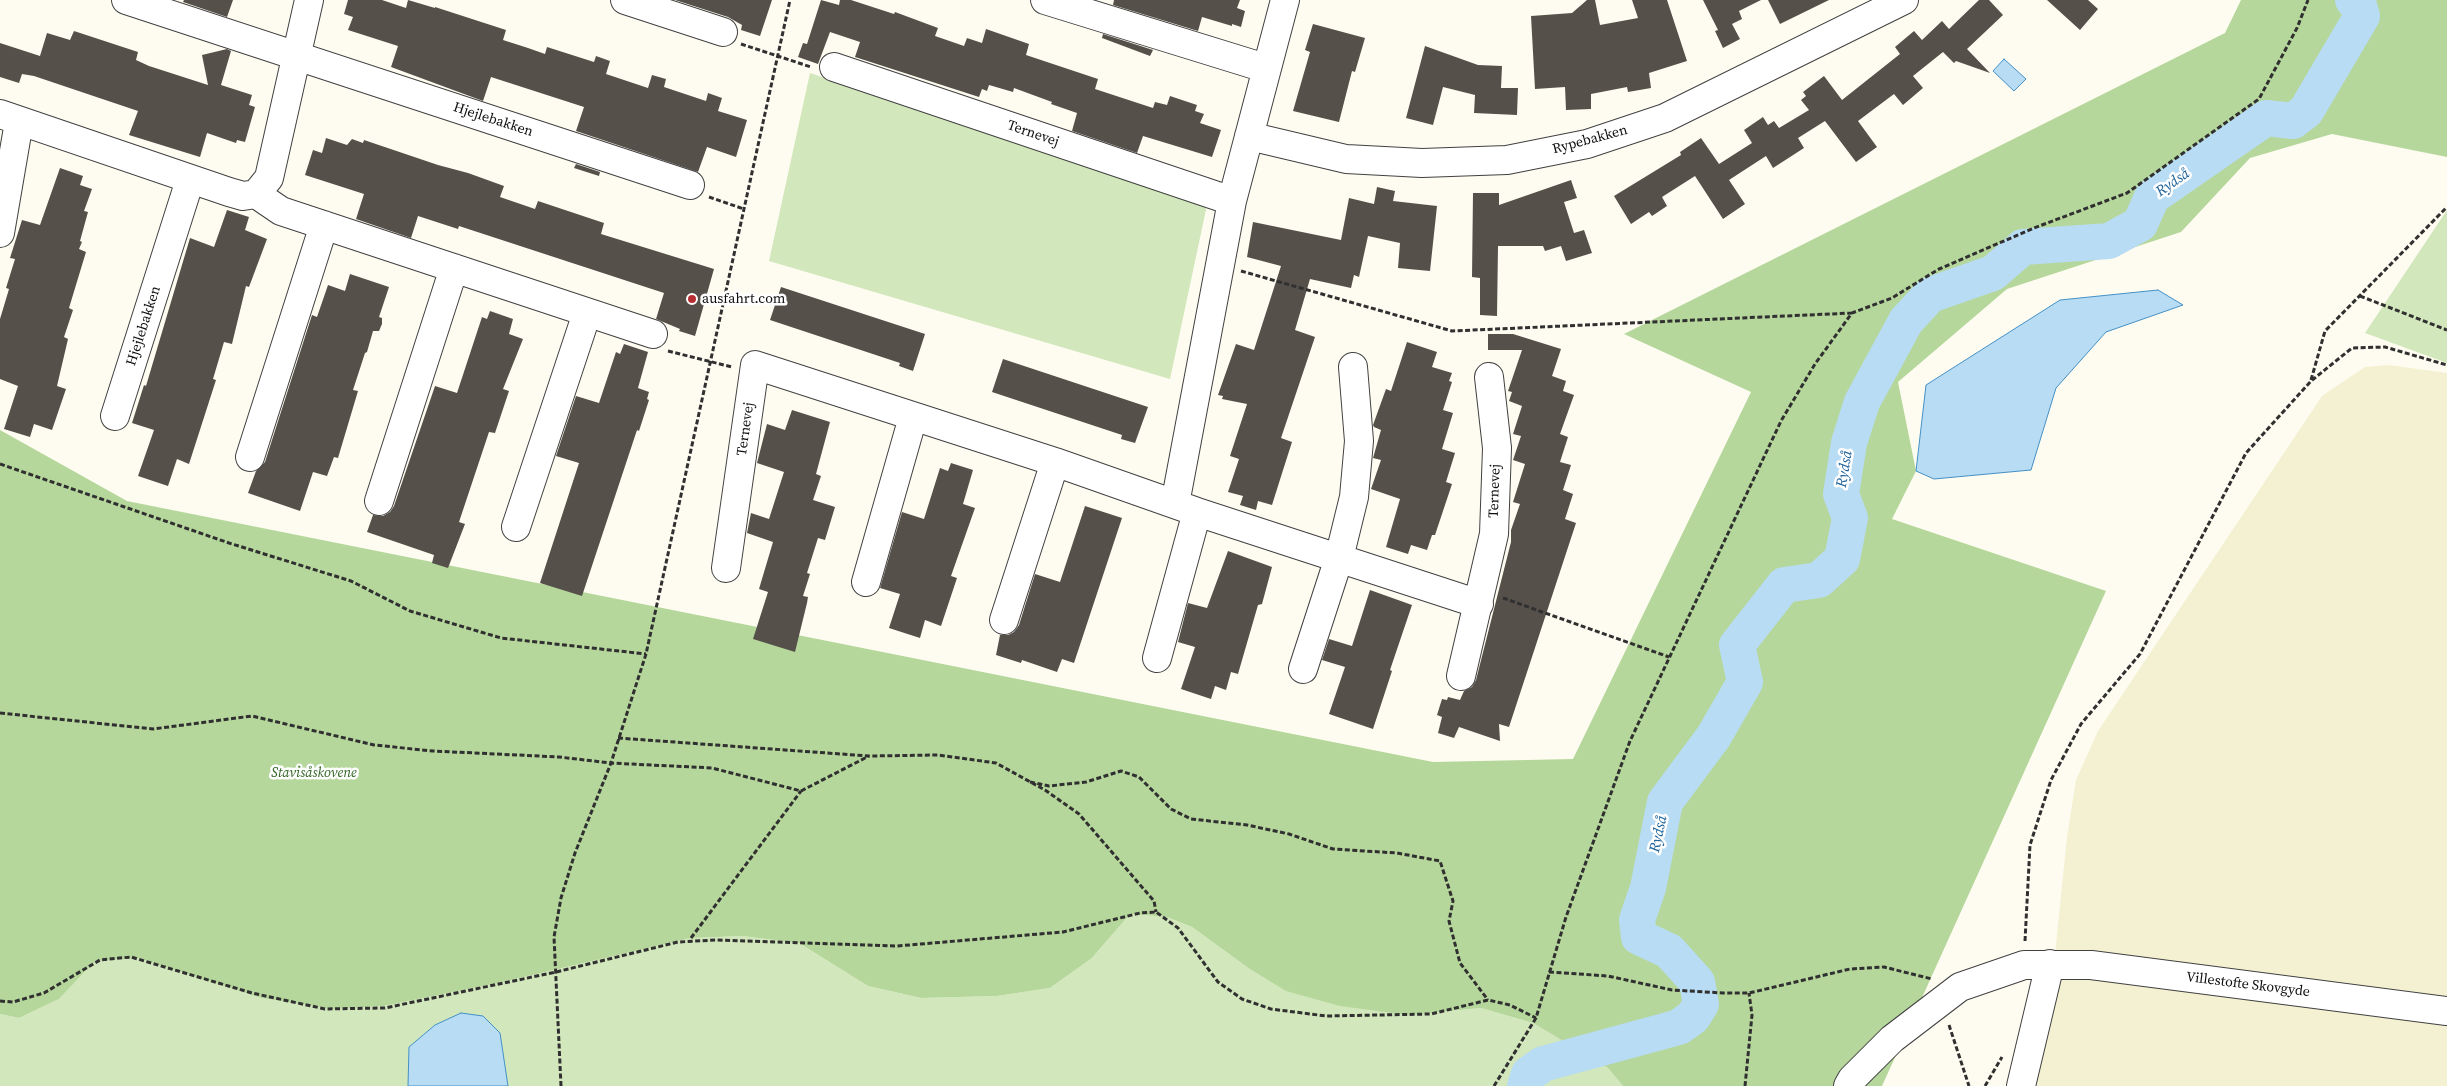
<!DOCTYPE html>
<html>
<head>
<meta charset="utf-8">
<style>
	body { margin:0 }
	canvas { display:block; background:#fefcf0 }
</style>
</head>
<body>
<canvas width="2447" height="1086"></canvas>
<script>
const context = document.querySelector('canvas').getContext('2d');
context.lineJoin = 'round';
function fillPath(path, color) {
  context.fillStyle = color;
  context.fill(path, 'evenodd');
}
function toPath(rows) {
  const path = new Path2D();
  for (const r of rows) {
    path.moveTo(r[0], r[1]);
    for (let i = 2; i < r.length; i += 2) path.lineTo(r[i], r[i + 1]);
  }
  return path;
}
function stroke(path, color, width, dash) {
  context.strokeStyle = color;
  context.lineWidth = width;
  context.lineCap = dash ? 'butt' : 'round';
  context.setLineDash(dash || []);
  context.stroke(path);
}
function write(font, color, halo, rows, align = 'center') {
  context.font = font + ' "Source Serif 4",serif';
  context.lineWidth = 5;
  context.setLineDash([]);
  context.textBaseline = 'middle';
  context.strokeStyle = halo;
  context.fillStyle = color;
  for (const [text, x, y, turn = 0] of rows) {
    context.save();
    context.translate(x, y);
    context.rotate((+turn || 0) * Math.PI / 180);
    context.textAlign = isNaN(turn) ? turn : align;
    if (halo) context.strokeText(text, 0, 0);
    context.fillText(text, 0, 0);
    context.restore();
  }
}
fillPath(toPath([
	[2389,365,2447,373,2447,1003,2055,954,2067,837,2076,780,2098,731,2322,396,2365,367],
	[2060,975,2447,1018,2447,1086,2027,1086]
]), '#f3f1d2');
fillPath(toPath([
	[810,73,1207,205,1170,379,769,261],
	[2447,210,2447,363,2365,333],
	[1130,914,1167,917,1192,927,1247,967,1408,1015,1481,1008,1533,1023,1608,1068,1623,1086,0,1086,0,1014,19,1018,59,999,95,961,138,958,261,998,333,1009,384,1006,498,983,691,938,742,936,799,943,868,986,921,998,997,996,1050,988,1092,958]
]), '#d2e7bc');
fillPath(toPath([
	[2241,0,2447,0,2447,157,2332,134,2250,158,2181,232,2007,289,1898,382,1916,471,1892,519,2106,591,1882,1086,1623,1086,1608,1068,1533,1023,1481,1008,1408,1015,1340,1006,1286,991,1247,967,1192,927,1167,917,1130,914,1092,958,1050,988,997,996,921,998,868,986,799,943,742,936,691,938,498,983,384,1006,333,1009,261,998,138,958,95,961,59,999,19,1018,0,1014,0,430,127,501,1433,762,1573,759,1751,392,1624,334,2225,33]
]), '#b6d79c');
const water = toPath([
	[2004,59,2026,79,2014,91,1993,71,2004,59],
	[2158,290,2183,305,2106,332,2056,388,2031,470,1934,479,1916,471,1926,385,2060,300,2158,290],
	[461,1013,483,1016,500,1033,508,1086,408,1086,409,1047,435,1025,461,1013]
]);
fillPath(water, '#b8dcf3');
stroke(water, '#4390c6', 1);
stroke(toPath([
	[1525,1086,1529,1074,1543,1064,1679,1027,1693,1017,1701,1004,1697,982,1669,951,1639,937,1637,920,1648,888,1665,802,1714,736,1745,682,1737,645,1784,585,1819,580,1842,559,1850,518,1841,494,1849,443,1862,402,1906,321,1930,295,1993,273,2023,247,2109,241,2140,224,2152,197,2266,118,2293,121,2306,111,2362,16,2358,2,2353,0]
]), '#b8dcf3', 36);
fillPath(toPath([
	[184,0,233,0,227,17,183,2],
	[348,0,382,0,406,8,408,0,435,8,435,7,506,30,503,40,528,48,545,54,547,47,594,62,596,56,610,61,606,74,648,88,652,75,666,79,664,87,706,101,708,93,722,98,718,111,747,120,736,157,707,147,698,172,576,131,584,107,491,77,483,101,391,67,398,46,348,30,353,17,344,14],
	[675,0,772,0,760,36,741,30,742,25,728,17],
	[821,0,839,5,840,0,851,0,894,14,895,12,938,28,935,36,964,46,967,38,982,43,986,29,1029,44,1026,55,1098,79,1095,89,1153,108,1155,102,1167,105,1170,96,1197,105,1195,111,1204,114,1200,123,1221,130,1212,157,1143,136,1137,153,1072,131,1077,113,1051,104,1052,102,1014,88,1013,92,989,85,987,91,982,89,979,97,855,57,860,42,830,32,818,64,798,57,803,43,807,44],
	[1114,0,1240,0,1237,8,1245,11,1241,27,1232,24,1232,26,1202,17,1198,31,1113,5],
	[1587,0,1595,0,1600,25,1638,18,1632,0,1667,0,1687,61,1649,73,1651,88,1628,92,1627,87,1591,94,1591,109,1566,110,1565,87,1535,89,1531,16,1572,13],
	[1703,0,1761,0,1739,11,1742,19,1732,24,1740,39,1723,48,1715,31,1718,30],
	[1768,0,1829,0,1780,24],
	[1979,0,1989,0,2003,15,1967,49,1990,73,1956,61,1954,63,1943,52,1913,76,1923,88,1903,105,1894,94,1858,121,1877,147,1856,162,1825,121,1798,138,1804,148,1773,168,1766,156,1729,180,1745,204,1723,219,1695,176,1662,197,1667,206,1652,216,1649,212,1631,224,1614,196,1681,155,1680,152,1701,138,1719,164,1752,143,1744,130,1763,117,1768,125,1774,121,1779,128,1809,110,1801,100,1806,96,1803,92,1824,76,1842,100,1900,54,1895,47,1914,31,1922,40,1942,21,1949,29],
	[2047,0,2088,0,2098,9,2080,30],
	[1313,24,1365,38,1355,72,1352,71,1339,122,1293,111,1310,52,1305,50],
	[74,31,138,52,136,60,149,66,208,85,202,55,227,49,231,51,221,85,252,95,249,105,255,107,245,142,237,140,236,143,207,133,200,157,129,135,138,111,34,76,22,74,19,83,0,77,0,43,40,56,47,33,70,40],
	[1103,34,1153,50,1150,56,1102,38],
	[1425,46,1478,65,1502,66,1501,88,1518,88,1517,115,1474,113,1475,95,1443,87,1433,125,1406,118],
	[326,138,347,145,352,139,363,143,364,140,438,165,468,173,504,186,500,197,535,209,538,201,604,223,601,234,714,269,695,336,679,331,680,329,656,319,664,293,459,226,458,229,418,216,411,238,356,219,364,194,305,175,313,150,322,153],
	[576,164,600,172,599,176,574,168],
	[60,168,83,176,80,185,92,189,84,211,88,212,80,241,82,242,79,249,86,252,69,308,73,310,64,337,68,339,57,386,66,389,52,430,34,424,30,437,4,429,18,386,0,379,0,319,9,289,6,288,15,259,10,258,22,220,40,225],
	[1571,180,1577,198,1564,202,1574,233,1584,230,1592,253,1566,261,1561,246,1545,251,1543,246,1498,246,1497,316,1480,315,1480,278,1472,277,1473,193,1499,193,1499,205],
	[1377,187,1395,191,1393,201,1437,206,1430,271,1398,268,1400,243,1368,236,1359,277,1354,275,1351,288,1310,279,1295,330,1315,337,1281,438,1292,442,1284,467,1272,505,1258,501,1256,510,1240,505,1243,496,1228,492,1239,459,1230,456,1247,404,1222,399,1223,396,1218,395,1236,344,1254,350,1281,266,1247,257,1253,222,1341,240,1349,198,1374,204],
	[227,210,249,217,245,230,267,239,249,287,246,286,232,344,224,342,213,379,216,380,189,464,177,459,168,486,138,476,154,430,132,423,144,385,146,386,190,238,214,247],
	[350,274,389,287,379,317,382,318,382,324,379,331,373,331,367,352,365,353,353,390,358,391,338,458,334,457,327,476,313,472,300,511,248,493,256,471,265,462,312,315,317,317,328,285,345,291],
	[781,287,925,334,913,371,899,366,900,363,770,320],
	[490,311,513,319,509,334,523,339,503,389,509,391,495,433,489,432,459,522,465,524,448,568,432,563,434,555,367,532,373,515,383,516,390,512,394,506,435,386,457,393,482,317,487,319],
	[1488,334,1513,334,1561,349,1552,376,1566,381,1563,391,1574,395,1560,434,1568,437,1560,462,1571,465,1563,490,1573,494,1565,519,1576,523,1509,727,1499,724,1500,741,1459,727,1454,738,1438,733,1442,717,1437,715,1442,699,1447,700,1448,697,1460,700,1464,691,1472,687,1476,680,1511,542,1511,530,1520,504,1513,502,1525,464,1513,460,1521,436,1513,434,1522,406,1509,401,1512,392,1508,391,1522,350,1488,350],
	[1407,342,1437,352,1432,367,1452,373,1449,381,1452,382,1443,410,1453,413,1442,449,1455,453,1446,482,1452,484,1435,535,1432,535,1427,550,1411,545,1408,554,1386,547,1400,499,1371,489,1381,460,1373,458,1381,430,1374,427,1373,425,1386,389,1391,391],
	[624,344,648,352,638,388,649,392,647,399,649,400,639,431,637,430,582,596,540,583,579,463,556,456,576,396,599,403,616,352,620,354],
	[1003,359,1148,407,1135,443,1121,439,1122,435,992,392],
	[792,410,830,422,816,474,821,476,813,500,835,507,825,540,818,538,807,573,810,574,803,596,808,597,807,603,795,652,753,639,768,592,759,589,773,542,747,533,751,513,769,519,784,472,757,463,767,424,785,430],
	[951,463,973,470,963,504,975,508,951,576,957,578,941,626,925,620,920,638,889,628,900,594,880,588,902,512,924,519,940,468,948,471],
	[1085,506,1122,518,1074,663,1062,659,1057,672,1022,660,1021,663,996,655,1000,635,1008,635,1014,632,1019,625,1035,574,1060,582],
	[1228,551,1272,567,1262,604,1258,605,1238,674,1231,672,1226,690,1215,686,1211,699,1181,689,1195,647,1178,642,1188,603,1207,608],
	[1370,590,1412,605,1390,670,1392,671,1373,729,1329,714,1345,667,1322,660,1329,639,1352,646]
]), '#56504b');
const minor = toPath([
	[126,0,690,185],
	[625,0,723,32],
	[1045,0,1265,68],
	[834,67,1232,201],
	[0,114,229,192,243,196,256,194,269,178,309,0],
	[1249,136,1346,159,1422,163,1507,160,1587,144,1665,118,1904,0],
	[256,194,281,211,653,334],
	[0,233,19,122],
	[115,416,190,180],
	[250,457,324,225],
	[379,501,454,268],
	[1175,504,1232,201,1285,0],
	[516,527,587,313],
	[726,568,755,365,1055,462,1197,512,1479,604],
	[866,582,913,417],
	[1004,620,1055,462],
	[1157,658,1197,512],
	[1303,669,1339,558,1354,497,1359,441,1353,367],
	[1461,676,1494,534,1497,448,1489,377],
	[1848,1086,1852,1079,1892,1039,1960,987,2024,965,2091,965,2447,1011],
	[2021,1086,2050,964]
]);
stroke(minor, '#414141', 30);
stroke(toPath([
	[741,44,811,67],
	[709,197,744,209],
	[1241,271,1452,331,1852,313],
	[2360,296,2447,330],
	[668,351,732,367],
	[2311,380,2325,331,2447,207],
	[0,464,229,543,351,581,410,611,501,638,646,654],
	[1503,598,1669,657],
	[0,713,153,729,252,716,374,745,433,751,559,757,611,763,712,768,801,791,869,756],
	[618,738,869,756,938,755,996,763,1045,790,1079,814,1154,901,1156,912],
	[1030,782,1049,786,1086,782,1121,771,1139,777,1171,809,1191,819,1247,825,1289,834,1333,849,1397,853,1440,861,1453,901,1449,921,1460,963,1488,1000],
	[691,938,801,791],
	[2025,941,2030,845,2051,780,2081,724,2140,654,2246,453,2311,381,2352,348,2385,347,2447,365],
	[1549,972,1608,976,1672,990,1723,993,1749,993,1850,969,1884,967,1932,979],
	[0,1001,13,1002,44,993,100,960,131,957,252,993,325,1009,385,1008,556,972,678,942,716,940,897,946,1063,932,1140,913,1156,912,1178,928,1218,982,1242,999,1271,1009,1326,1016,1431,1014,1488,1000,1510,1005,1536,1018],
	[1949,1025,1969,1086],
	[561,1086,554,937,561,898,575,853,611,763,646,654,790,0],
	[1494,1086,1536,1018,1566,917,1630,741,1781,421,1815,364,1852,313,1892,298,1939,269,2034,228,2127,193,2259,99,2297,28,2308,0],
	[1745,1086,1752,1015,1749,993],
	[1985,1086,2002,1057]
]), '#303030', 3, [5, 2.5]);
stroke(minor, '#fff', 28);
for (const [x, y, r, color] of [
	[692,299,5,"#b72e32"]
]) {
  const dot = new Path2D();
  dot.arc(x, y, r, 0, 2 * Math.PI);
  context.fillStyle = color;
  context.fill(dot);
  stroke(dot, '#fff', 2);
}
write('14px', '#0e0e0e', '#fff', [
	["Hjejlebakken",493,120,18],
	["Ternevej",1033,134,19],
	["Rypebakken",1590,140,-15],
	["Hjejlebakken",144,326,-72],
	["Ternevej",746,429,-82],
	["Ternevej",1495,491,-88],
	["Villestofte Skovgyde",2248,985,7]
]);
write('14px', '#0e0e0e', '#fff', [
	["ausfahrt.com",702,299]
], 'left');
write('italic 14px', '#2e6322', '#fff', [
	["Stavisåskovene",314,773]
]);
write('italic 15px', '#1e629a', '#fff', [
	["Rydså",2173,183,-35],
	["Rydså",1845,469,-81],
	["Rydså",1659,834,-78]
]);
</script>
</body>
</html>
